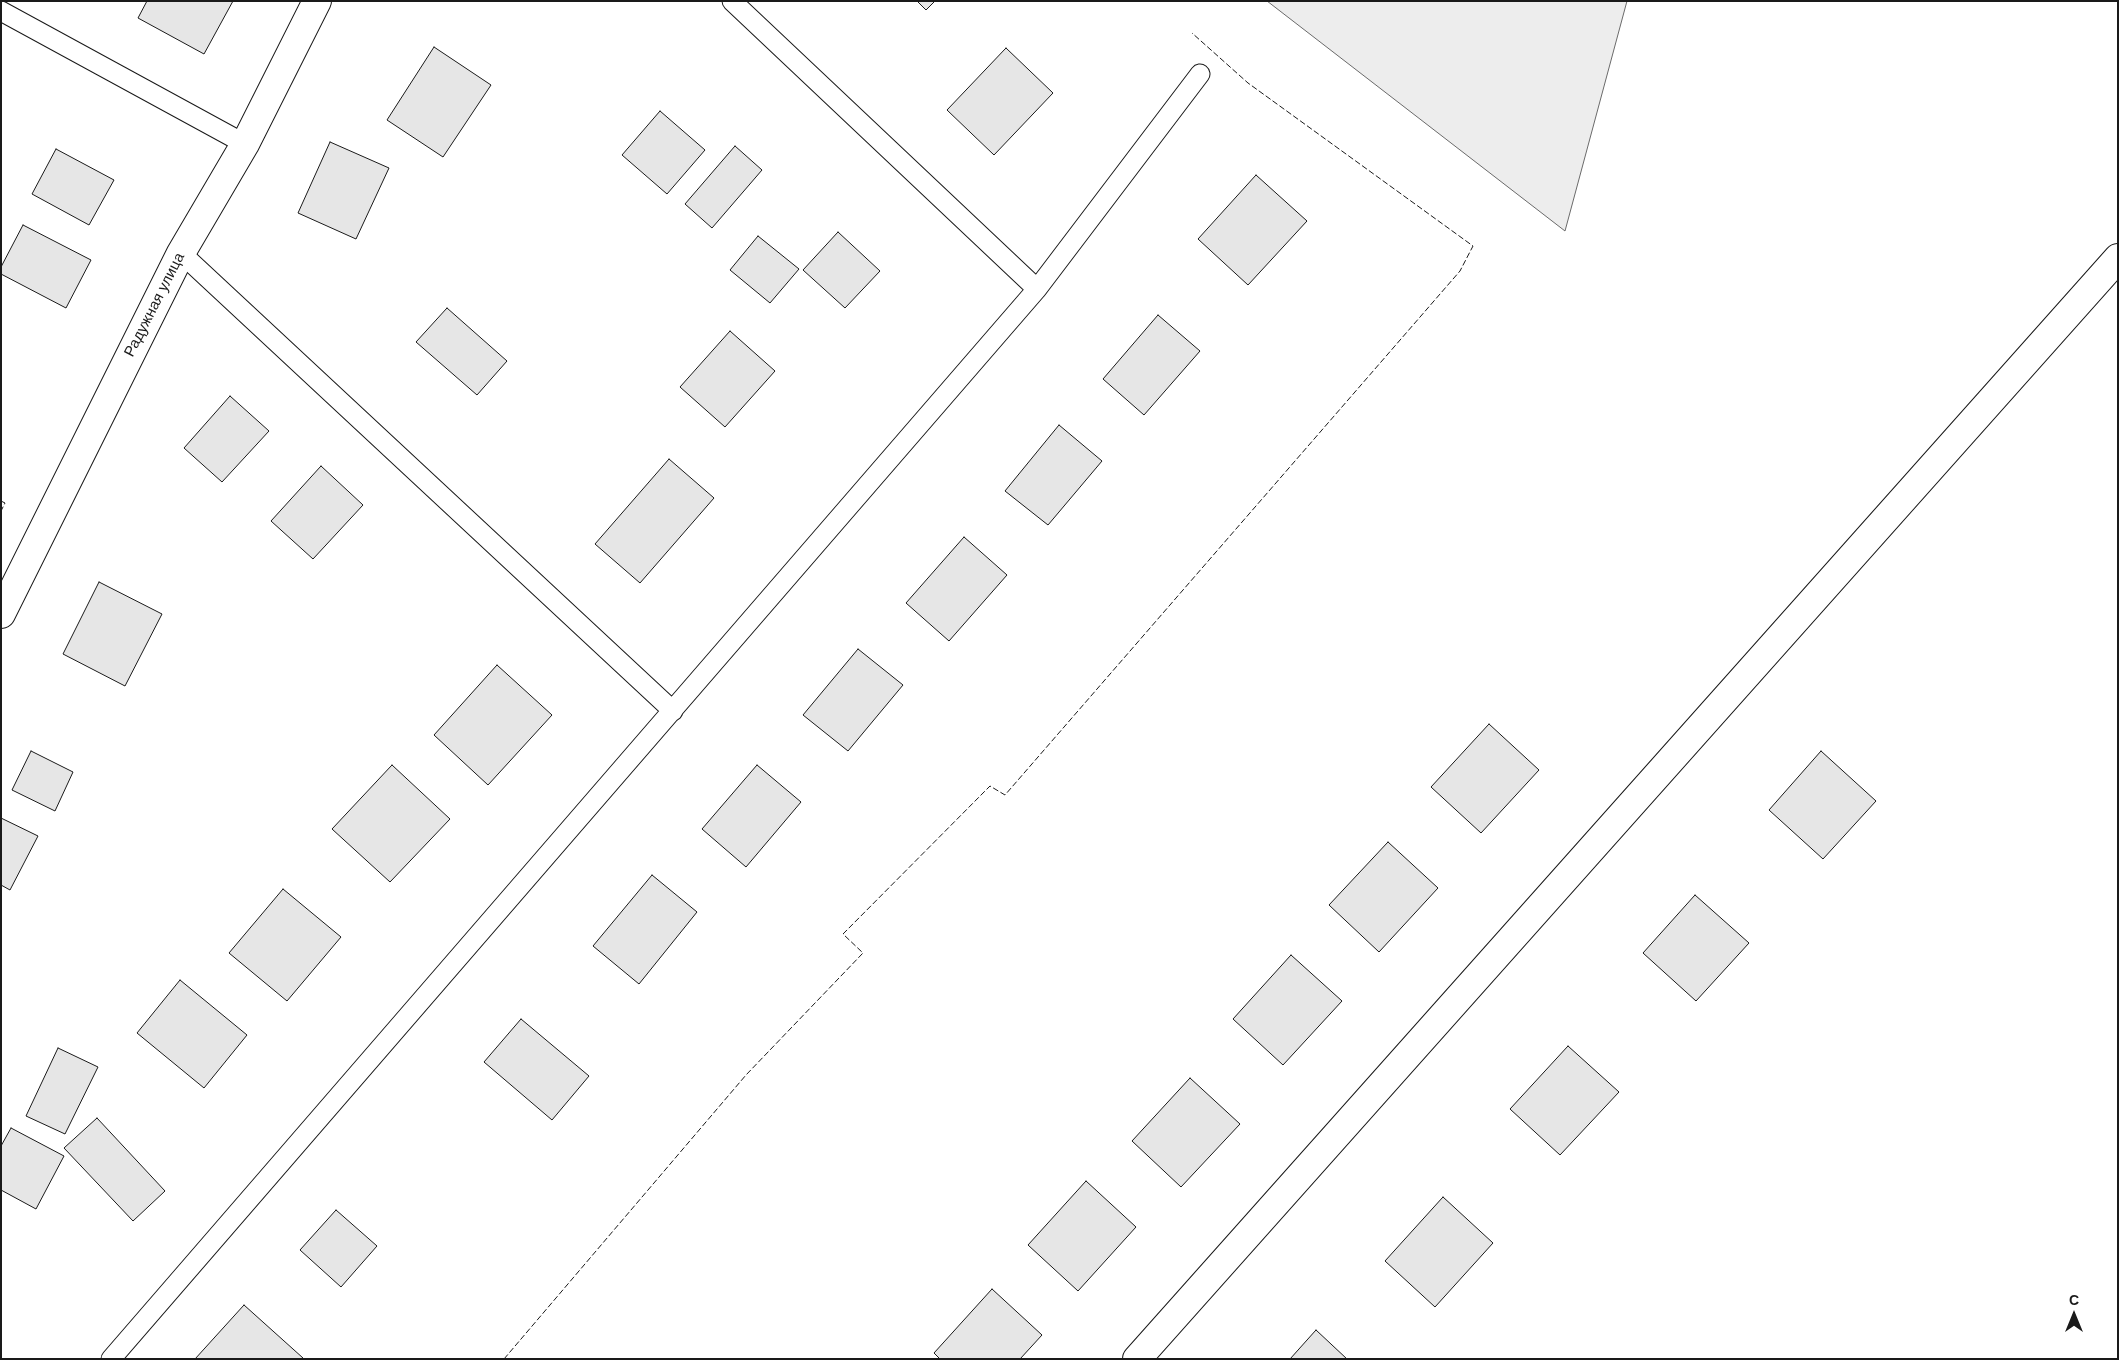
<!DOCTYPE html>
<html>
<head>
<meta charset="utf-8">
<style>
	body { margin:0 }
	#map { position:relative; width:2119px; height:1360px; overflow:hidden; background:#fff; font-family:"DM Sans",sans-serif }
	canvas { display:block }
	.frame { position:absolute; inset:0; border:2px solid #1a1a1a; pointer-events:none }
	.north { position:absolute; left:2049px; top:1290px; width:50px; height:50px; -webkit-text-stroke:4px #fff; paint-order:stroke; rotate:0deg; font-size:14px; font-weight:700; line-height:20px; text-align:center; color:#1a1a1a }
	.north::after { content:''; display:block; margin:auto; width:18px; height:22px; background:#1a1a1a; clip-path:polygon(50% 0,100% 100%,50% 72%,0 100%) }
</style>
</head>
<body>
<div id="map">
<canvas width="2119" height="1360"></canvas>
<div class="frame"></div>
<div class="north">С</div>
</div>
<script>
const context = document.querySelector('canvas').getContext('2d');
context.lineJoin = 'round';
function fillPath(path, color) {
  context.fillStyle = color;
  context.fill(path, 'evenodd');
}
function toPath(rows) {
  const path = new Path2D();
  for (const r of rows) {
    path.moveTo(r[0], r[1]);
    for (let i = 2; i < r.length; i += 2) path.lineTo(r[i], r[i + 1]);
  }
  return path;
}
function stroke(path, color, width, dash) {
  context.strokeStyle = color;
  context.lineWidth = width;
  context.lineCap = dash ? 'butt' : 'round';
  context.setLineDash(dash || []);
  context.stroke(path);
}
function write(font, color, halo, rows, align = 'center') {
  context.font = font + ' "DM Sans",sans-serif';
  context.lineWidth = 4;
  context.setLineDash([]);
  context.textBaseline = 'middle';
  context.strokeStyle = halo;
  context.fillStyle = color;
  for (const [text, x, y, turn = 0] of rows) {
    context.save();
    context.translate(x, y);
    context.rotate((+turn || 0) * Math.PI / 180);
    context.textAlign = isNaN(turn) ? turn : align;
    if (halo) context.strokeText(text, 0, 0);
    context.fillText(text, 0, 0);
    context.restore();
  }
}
const built = toPath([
	[1267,1,1627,1,1565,231,1267,1]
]);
fillPath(built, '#ededed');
stroke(built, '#6a6a6a', 1);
const building = toPath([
	[147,1,233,1,204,54,138,18,147,1],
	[917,1,935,1,926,10,917,1],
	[434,47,491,85,443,157,387,120,434,47],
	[1006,48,1053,93,994,155,947,110,1006,48],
	[660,111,705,150,667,194,622,155,660,111],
	[330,142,389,168,356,239,298,213,330,142],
	[735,146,762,170,712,228,685,204,735,146],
	[56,149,114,180,89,225,32,194,56,149],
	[1256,175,1307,221,1248,285,1198,239,1256,175],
	[23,225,91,260,66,308,1,274,1,267,23,225],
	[838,232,880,271,845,308,803,270,838,232],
	[758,236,799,269,770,303,730,270,758,236],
	[447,308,507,361,477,395,416,342,447,308],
	[1158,315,1200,351,1144,415,1103,379,1158,315],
	[730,331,775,371,725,427,680,387,730,331],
	[230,396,269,431,222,482,184,448,230,396],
	[1059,425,1102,461,1048,525,1005,491,1059,425],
	[669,459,714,498,640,583,595,544,669,459],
	[321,466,363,505,313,559,271,521,321,466],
	[964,537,1007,575,949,641,906,603,964,537],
	[99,582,162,614,125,686,63,654,99,582],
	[858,649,903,685,848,751,803,715,858,649],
	[497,665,552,715,488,785,434,735,497,665],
	[1489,724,1539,770,1481,833,1431,787,1489,724],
	[31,751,73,772,55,811,12,790,31,751],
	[1821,751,1876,801,1823,859,1769,810,1821,751],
	[392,765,450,819,390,882,332,829,392,765],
	[757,765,801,802,746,867,702,829,757,765],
	[1,818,38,836,10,890,1,885,1,818],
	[1388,842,1438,888,1379,952,1329,905,1388,842],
	[652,875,697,912,639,984,593,946,652,875],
	[283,889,341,937,287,1001,229,953,283,889],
	[1695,895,1749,943,1696,1001,1643,953,1695,895],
	[1291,955,1342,1001,1283,1065,1233,1019,1291,955],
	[180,980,247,1035,204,1088,137,1033,180,980],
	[521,1019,589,1076,552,1120,484,1062,521,1019],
	[1568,1046,1619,1092,1560,1155,1510,1109,1568,1046],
	[58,1048,98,1067,65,1134,26,1116,58,1048],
	[1190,1078,1240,1124,1181,1187,1132,1141,1190,1078],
	[97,1118,165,1191,133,1221,64,1148,97,1118],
	[11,1128,64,1156,36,1209,1,1190,1,1146,11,1128],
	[1086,1181,1136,1227,1078,1291,1028,1245,1086,1181],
	[1443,1197,1493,1243,1435,1307,1385,1261,1443,1197],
	[336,1210,377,1246,341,1287,300,1250,336,1210],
	[992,1289,1042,1335,1020,1359,940,1359,934,1353,992,1289],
	[244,1305,303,1358,302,1359,195,1359,244,1305],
	[1316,1330,1347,1359,1290,1359,1316,1330]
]);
fillPath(building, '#e6e6e6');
stroke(building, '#1a1a1a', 1);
const service = toPath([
	[732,1,1037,289],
	[1,11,245,144],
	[181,253,673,711],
	[111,1359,1037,289,1200,74]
]);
const minor = toPath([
	[1137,1359,2118,258]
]);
const tertiary = toPath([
	[1,614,181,253,245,144,317,1]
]);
stroke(service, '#1a1a1a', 21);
stroke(minor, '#1a1a1a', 30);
stroke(tertiary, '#1a1a1a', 30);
stroke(service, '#fff', 19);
stroke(minor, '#fff', 28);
stroke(tertiary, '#fff', 28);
stroke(toPath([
	[1,501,5,503,1,511],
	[504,1359,746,1075,863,953,843,934,990,786,1005,795,1460,271,1473,246,1248,83,1192,33]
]), '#1a1a1a', 1, [6, 2.5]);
write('15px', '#1a1a1a', '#fff', [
	["Радужная улица",155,305,-63]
]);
</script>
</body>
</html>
